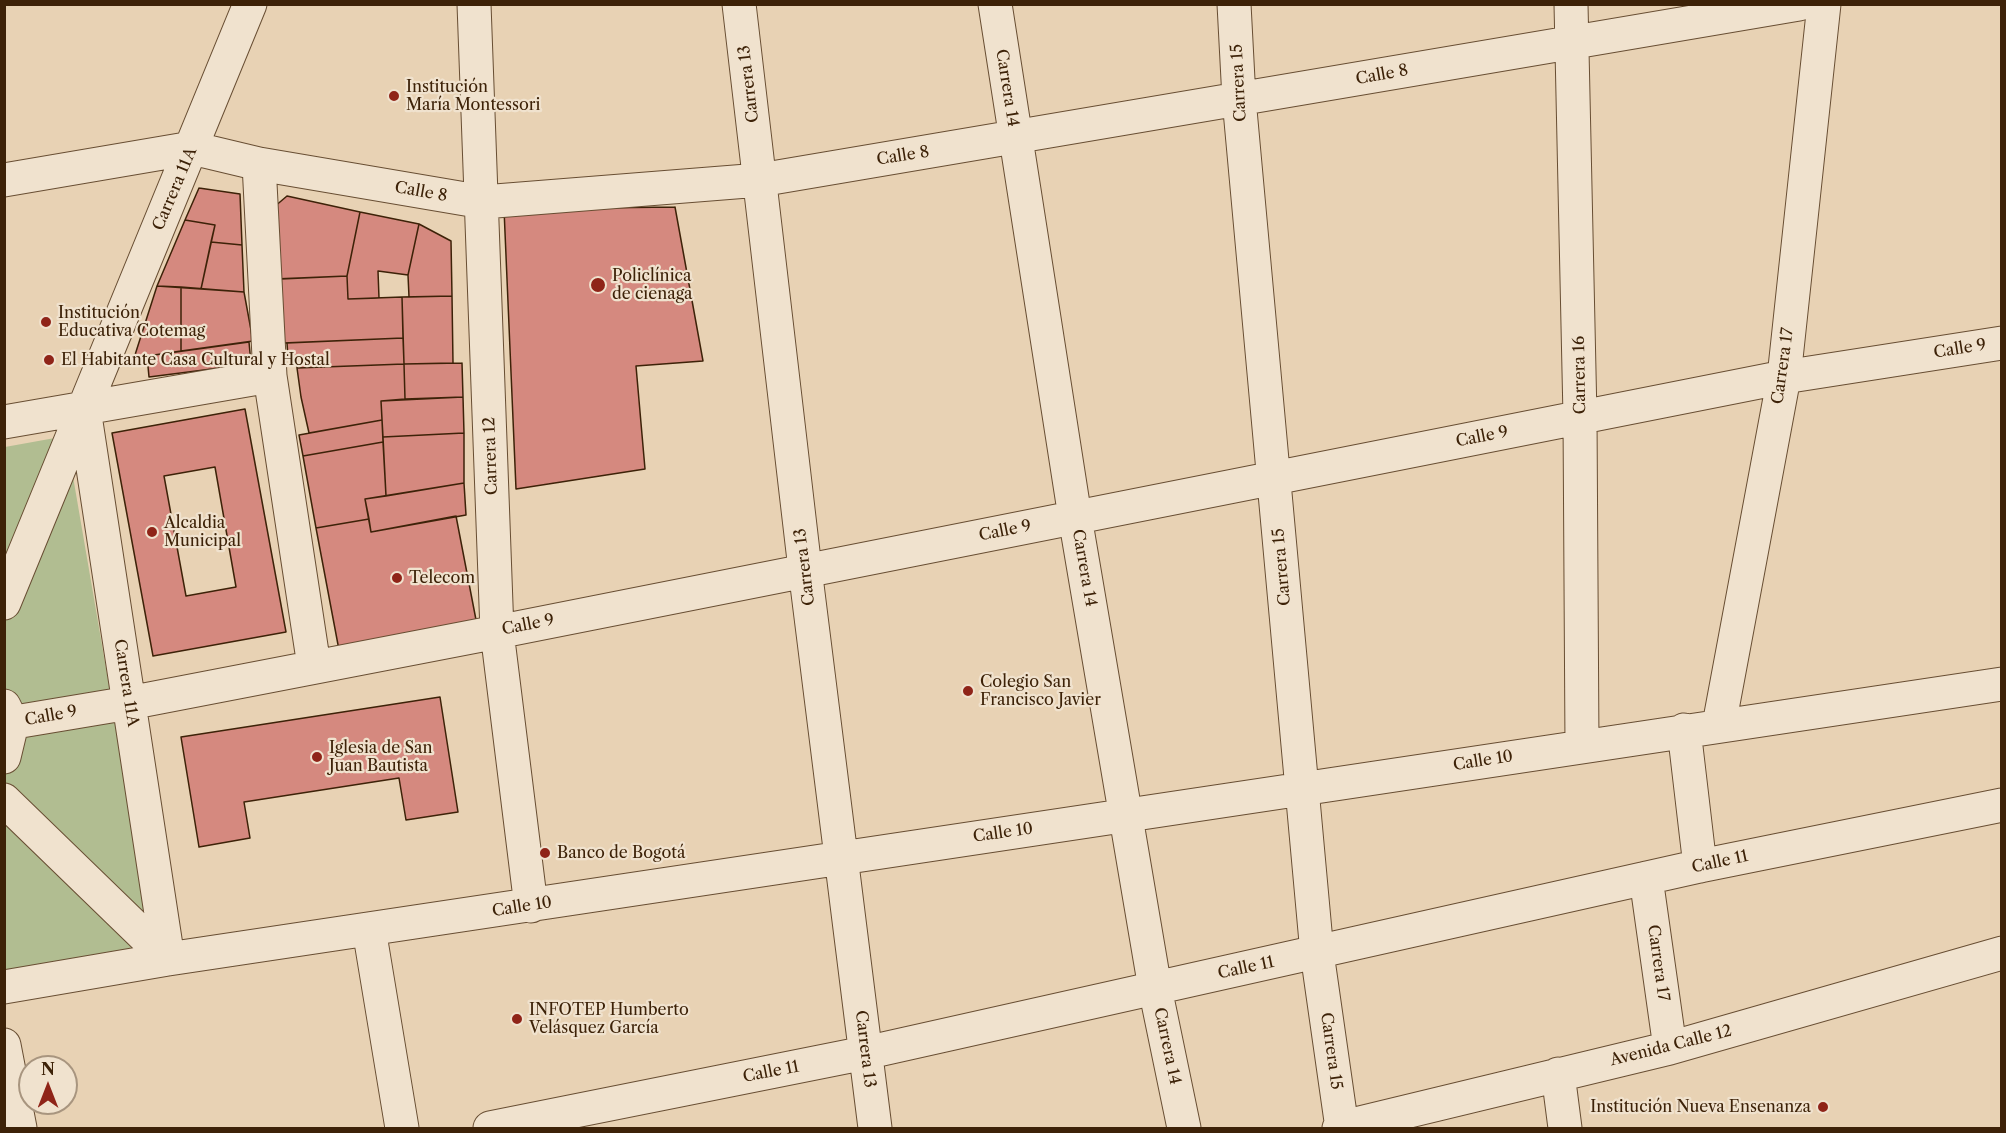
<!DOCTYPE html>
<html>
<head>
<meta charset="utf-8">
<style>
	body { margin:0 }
	#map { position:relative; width:2006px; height:1133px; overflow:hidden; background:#e8d2b4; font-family:"Libre Caslon Text",serif }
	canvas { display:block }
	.frame { position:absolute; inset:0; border:6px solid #3d2208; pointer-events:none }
	.north { position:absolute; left:18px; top:1055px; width:60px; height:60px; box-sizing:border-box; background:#f0e2ce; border:2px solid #a8957f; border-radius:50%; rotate:0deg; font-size:16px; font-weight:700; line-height:24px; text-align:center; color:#3d2208 }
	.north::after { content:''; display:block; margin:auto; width:21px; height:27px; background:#8f2418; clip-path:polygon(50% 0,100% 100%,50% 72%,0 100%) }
</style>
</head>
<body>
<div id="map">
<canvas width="2006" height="1133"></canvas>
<div class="frame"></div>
<div class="north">N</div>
</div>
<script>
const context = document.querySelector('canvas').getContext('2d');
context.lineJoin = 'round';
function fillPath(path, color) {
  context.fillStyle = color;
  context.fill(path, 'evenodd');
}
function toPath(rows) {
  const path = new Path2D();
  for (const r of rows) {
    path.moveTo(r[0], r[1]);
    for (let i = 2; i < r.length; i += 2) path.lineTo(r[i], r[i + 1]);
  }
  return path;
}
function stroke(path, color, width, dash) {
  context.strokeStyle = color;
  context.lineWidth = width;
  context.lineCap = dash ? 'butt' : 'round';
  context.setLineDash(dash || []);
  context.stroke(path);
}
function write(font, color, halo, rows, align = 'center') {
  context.font = font + ' "Libre Caslon Text",serif';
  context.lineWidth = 4.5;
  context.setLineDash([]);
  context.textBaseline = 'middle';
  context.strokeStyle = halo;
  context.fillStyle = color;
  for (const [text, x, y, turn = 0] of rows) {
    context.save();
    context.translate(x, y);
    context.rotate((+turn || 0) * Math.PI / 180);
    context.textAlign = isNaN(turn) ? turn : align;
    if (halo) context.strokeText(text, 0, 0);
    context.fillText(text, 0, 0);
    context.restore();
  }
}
fillPath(toPath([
	[66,436,154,947,5,973,5,447]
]), '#b1bd91');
const building = toPath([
	[199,188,240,194,242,245,211,242,215,225,185,220,199,188],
	[287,196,360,212,347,276,274,279,267,213,287,196],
	[675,207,703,361,636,366,645,469,516,489,504,209,675,207],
	[360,212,419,224,408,275,378,271,379,298,348,299,347,276,360,212],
	[185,220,215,225,201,289,157,286,185,220],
	[419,224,451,241,452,296,409,297,408,275,419,224],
	[211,242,242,245,244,292,201,289,211,242],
	[347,276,348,299,402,297,403,338,283,343,281,279,347,276],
	[157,286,181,287,181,351,134,358,157,286],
	[181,287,244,292,253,341,181,351,181,287],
	[452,296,453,363,404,364,402,297,452,296],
	[403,338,404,364,297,368,297,357,288,358,287,343,403,338],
	[249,342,251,364,149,377,147,356,249,342],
	[462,363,463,397,405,399,404,364,462,363],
	[404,364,405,399,381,401,382,420,309,433,301,397,297,368,404,364],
	[463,397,464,433,383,437,381,401,463,397],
	[245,409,286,632,153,656,112,433,245,409],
	[215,467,236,587,186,596,164,476,215,467],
	[382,420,383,442,303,456,299,435,382,420],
	[464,433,464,483,386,496,383,437,464,433],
	[383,442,386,496,365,499,369,519,316,528,303,456,383,442],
	[464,483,466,515,371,532,365,499,464,483],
	[456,516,477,625,339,650,316,528,369,519,371,532,456,516],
	[440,697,458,812,406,820,399,778,244,802,250,838,199,847,181,737,440,697]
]);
fillPath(building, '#d5897f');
stroke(building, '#3d2208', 1.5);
const minor = toPath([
	[474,4,497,632,531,906],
	[739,4,805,569,875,1128],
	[995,4,1075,517,1155,988,1184,1128],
	[1234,4,1239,99,1317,953,1342,1128],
	[1571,4,1580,417,1582,745],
	[259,164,270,376,314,666],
	[4,180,192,148,259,164,483,202,760,180,1799,4],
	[84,409,168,959],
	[4,422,270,376],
	[4,603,250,4],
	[4,706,7,712,10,732,4,757],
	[9,723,129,703,497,632,1784,377,2002,343],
	[1719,725,1784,377,1824,4],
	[1684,730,1700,866],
	[4,800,168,959],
	[1646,878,1670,1048],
	[369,929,402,1128],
	[4,987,168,959,2002,684],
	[4,1045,20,1128],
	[1558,1074,1565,1128],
	[490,1128,865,1053,1700,866,2002,805],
	[1339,1128,1670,1048,2002,953]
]);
stroke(minor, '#684e33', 35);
stroke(minor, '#f0e2ce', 33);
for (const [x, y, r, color] of [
	[394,96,6,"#8f2418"],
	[598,285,8,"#8f2418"],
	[46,322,6,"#8f2418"],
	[49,360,6,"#8f2418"],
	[152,532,6,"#8f2418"],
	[397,578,6,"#8f2418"],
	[968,691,6,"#8f2418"],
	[317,757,6,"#8f2418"],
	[545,853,6,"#8f2418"],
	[517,1019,6,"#8f2418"],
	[1823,1107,6,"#8f2418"]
]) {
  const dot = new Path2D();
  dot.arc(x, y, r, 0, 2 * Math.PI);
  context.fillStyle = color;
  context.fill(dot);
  stroke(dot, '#f0e2ce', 2);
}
write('16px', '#3d2208', '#f0e2ce', [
	["Calle 8",1382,75,-10],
	["Carrera 15",1239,83,-93],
	["Carrera 13",749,84,-97],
	["Carrera 14",1007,88,81],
	["Calle 8",903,156,-9],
	["Carrera 11A",175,189,-67],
	["Calle 8",421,192,10],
	["Calle 9",1960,349,-9],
	["Carrera 17",1783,366,-82],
	["Carrera 16",1580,375,-91],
	["Calle 9",1482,437,-11],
	["Carrera 12",491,456,-92],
	["Calle 9",1005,531,-11],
	["Carrera 13",805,567,-97],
	["Carrera 15",1282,567,-95],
	["Carrera 14",1084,568,80],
	["Calle 9",528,625,-11],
	["Carrera 11A",126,683,81],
	["Calle 9",51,716,-10],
	["Calle 10",1483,761,-9],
	["Calle 10",1003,833,-8],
	["Calle 11",1720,862,-12],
	["Calle 10",522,907,-9],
	["Carrera 17",1658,963,82],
	["Calle 11",1246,968,-12],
	["Carrera 14",1167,1046,78],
	["Avenida Calle 12",1671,1046,-14],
	["Carrera 13",865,1049,83],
	["Carrera 15",1331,1051,82],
	["Calle 11",771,1072,-11]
]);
write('16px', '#3d2208', '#f0e2ce', [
	["Institución",406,87],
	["María Montessori",406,105],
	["Policlínica",612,276],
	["de cienaga",612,294],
	["Institución",58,313],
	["Educativa Cotemag",58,331],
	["El Habitante Casa Cultural y Hostal",61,360],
	["Alcaldia",164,523],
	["Municipal",164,541],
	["Telecom",409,578],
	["Colegio San",980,682],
	["Francisco Javier",980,700],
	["Iglesia de San",329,748],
	["Juan Bautista",329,766],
	["Banco de Bogotá",557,853],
	["INFOTEP Humberto",529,1010],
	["Velásquez García",529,1028],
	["Institución Nueva Ensenanza",1811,1107,"right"]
], 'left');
</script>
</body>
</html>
